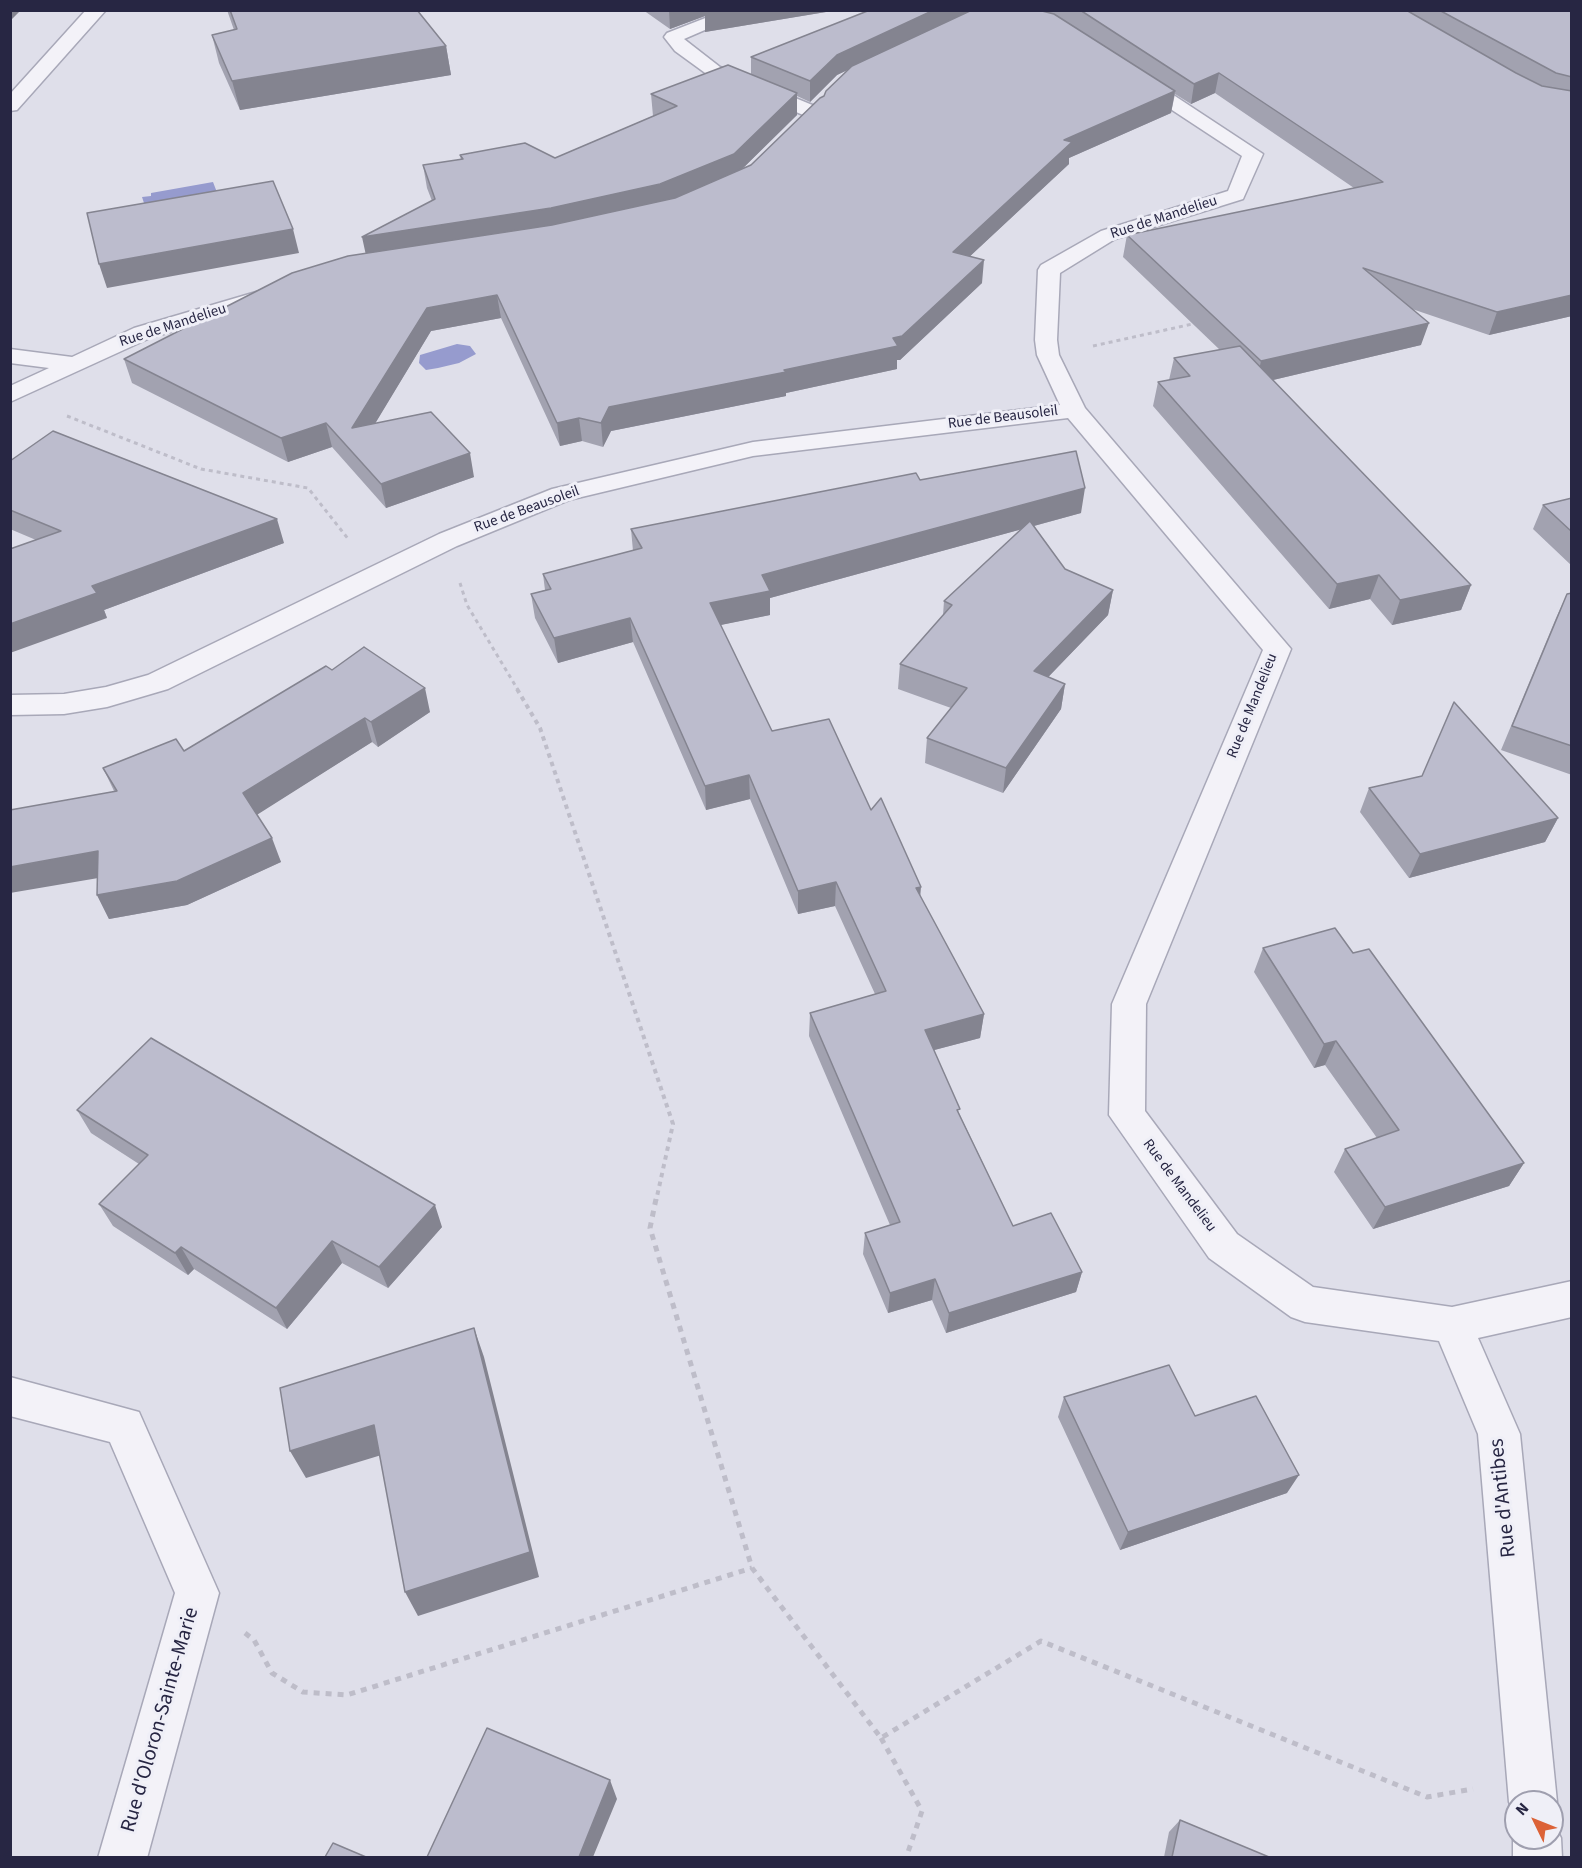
<!DOCTYPE html>
<html>
<head>
<meta charset="utf-8">
<style>
	body { margin:0 }
	#map { position:relative; width:1582px; height:1868px; overflow:hidden; background:#dfdfea; font-family:"Source Sans 3",sans-serif }
	canvas { display:block }
	.frame { position:absolute; inset:0; border:12px solid #272643; pointer-events:none }
	.north { position:absolute; left:1504px; top:1790px; width:60px; height:60px; box-sizing:border-box; background:#efeff7; border:2px solid #9f9faf; border-radius:50%; rotate:313deg; font-size:16px; font-weight:700; line-height:24px; text-align:center; color:#272643 }
	.north::after { content:''; display:block; margin:auto; width:21px; height:27px; background:#dc6237; clip-path:polygon(50% 0,100% 100%,50% 72%,0 100%) }
</style>
</head>
<body>
<div id="map">
<canvas width="1582" height="1868"></canvas>
<div class="frame"></div>
<div class="north">N</div>
</div>
<script>
const context = document.querySelector('canvas').getContext('2d');
context.lineJoin = 'round';
function fillPath(path, color) {
  context.fillStyle = color;
  context.fill(path, 'evenodd');
}
function toPath(rows) {
  const path = new Path2D();
  for (const r of rows) {
    path.moveTo(r[0], r[1]);
    for (let i = 2; i < r.length; i += 2) path.lineTo(r[i], r[i + 1]);
  }
  return path;
}
function stroke(path, color, width, dash) {
  context.strokeStyle = color;
  context.lineWidth = width;
  context.lineCap = dash ? 'butt' : 'round';
  context.setLineDash(dash || []);
  context.stroke(path);
}
function write(font, color, halo, rows, align = 'center') {
  context.font = font + ' "Source Sans 3",sans-serif';
  context.lineWidth = 6;
  context.setLineDash([]);
  context.textBaseline = 'middle';
  context.strokeStyle = halo;
  context.fillStyle = color;
  for (const [text, x, y, turn = 0] of rows) {
    context.save();
    context.translate(x, y);
    context.rotate((+turn || 0) * Math.PI / 180);
    context.textAlign = isNaN(turn) ? turn : align;
    if (halo) context.strokeText(text, 0, 0);
    context.fillText(text, 0, 0);
    context.restore();
  }
}
fillPath(toPath([
	[213,182,218,195,145,206,142,197,151,196,151,193],
	[457,344,470,346,476,354,459,363,438,368,426,370,419,363,420,355]
]), '#969bce');
const service = toPath([
	[726,10,751,10,684,39,720,67,822,109,824,113,822,117,808,117,708,75,675,51,664,37,667,33,726,10]
]);
const minor = toPath([
	[86,10,106,10,17,110,10,111,10,94,86,10],
	[1137,74,1143,75,1263,154,1243,199,1115,239,1060,273,1057,340,1059,355,1085,408,1291,649,1146,1004,1145,1111,1237,1234,1313,1287,1452,1307,1572,1281,1572,1317,1478,1338,1520,1434,1557,1802,1552,1814,1552,1802,1516,1802,1516,1819,1509,1802,1478,1434,1439,1341,1305,1322,1291,1317,1209,1258,1109,1115,1112,1004,1263,650,1068,418,753,456,569,500,457,546,168,689,107,707,64,714,10,715,10,695,64,694,106,687,148,675,439,534,552,489,753,442,1060,405,1037,355,1035,340,1038,270,1041,265,1101,231,1228,191,1242,156,1131,83,1128,79,1137,74],
	[263,290,271,292,274,297,271,302,150,338,10,402,10,386,49,368,10,363,10,349,72,357,134,328,263,290],
	[10,1377,139,1412,219,1593,147,1858,98,1858,175,1593,110,1442,10,1416,10,1377],
	[1552,1820,1561,1838,1562,1858,1513,1858,1513,1838,1516,1830,1516,1838,1552,1838,1552,1820]
]);
stroke(service, '#a8a8b8', 3);
stroke(minor, '#a8a8b8', 3);
stroke(toPath([
	[1093,346,1197,323],
	[67,416,201,469,308,488,349,540],
	[460,583,467,605,518,690]
]), '#bebdc9', 3, [4, 4]);
stroke(toPath([
	[517,689,540,728,673,1124,656,1201]
]), '#bebdc9', 4, [4.5, 4.5]);
stroke(toPath([
	[656,1199,650,1228,752,1568,881,1738,1041,1641,1427,1797,1473,1789],
	[245,1633,254,1640,272,1673,303,1692,347,1695,752,1568],
	[881,1738,922,1811,906,1858]
]), '#bebdc9', 5, [6, 6]);
fillPath(service, '#f3f2f8');
fillPath(minor, '#f3f2f8');
fillPath(toPath([
	[227,10,417,10,446,46,451,75,240,110,219,63,212,35,234,30],
	[643,10,838,10,705,32,705,16,670,29],
	[864,10,1572,10,1572,316,1489,335,1412,309,1421,345,1273,380,1471,585,1461,610,1392,625,1370,599,1329,609,1153,406,1158,382,1169,380,1174,358,1220,350,1123,257,1127,235,1354,188,1215,93,1191,104,1175,94,1171,113,1069,158,1069,164,970,256,982,283,900,360,897,360,897,369,786,393,786,396,611,431,603,447,582,441,560,446,501,318,431,331,375,423,474,477,386,508,332,447,288,462,132,383,124,359,365,254,432,201,427,188,423,165,461,160,460,155,555,158,653,116,651,94,751,74,751,57,865,13],
	[847,70,824,96,751,165,741,170,797,115,797,96,810,102,837,75],
	[10,461,284,543,104,610,107,618,36,540,10,529],
	[920,480,1081,513,1034,526,1065,569,1113,590,1108,615,1048,677,1065,684,1061,709,1003,793,925,763,927,738,951,708,898,689,900,664,943,615,944,601,1022,529,770,598,770,615,720,625,772,731,871,810,920,897,984,1014,980,1038,934,1050,959,1113,1013,1226,1082,1272,1076,1292,946,1333,932,1300,888,1313,863,1254,865,1233,890,1225,809,1036,810,1013,875,994,835,906,798,914,750,799,706,810,633,642,558,663,535,618,531,594,545,590,543,574,633,551,631,529],
	[1572,498,1572,566,1533,529,1543,505],
	[1572,593,1572,775,1501,750,1556,618,1567,594],
	[332,670,430,712,378,747,372,742,257,814,281,862,187,905,109,919,97,895,114,791,103,768,184,751],
	[1369,788,1558,818,1545,842,1409,878,1360,812],
	[1263,948,1353,953,1524,1163,1509,1186,1373,1229,1334,1172,1345,1149,1377,1138,1325,1065,1314,1068,1254,972],
	[77,1110,442,1227,388,1288,342,1263,287,1329,194,1269,188,1275,113,1226,99,1204,139,1164,91,1133],
	[1064,1397,1195,1416,1287,1493,1120,1550,1058,1417],
	[1180,1820,1269,1857,1164,1857,1169,1832]
]), '#a2a2b0');
fillPath(toPath([
	[10,10,21,10,10,21],
	[669,10,838,10,705,32,705,16,670,29],
	[934,10,1002,10,961,17,837,75,810,102,810,81,837,55],
	[446,46,451,75,240,110,232,81],
	[1219,73,1215,93,1191,104,1194,84],
	[1175,91,1171,113,1069,158,1069,164,951,274,953,252,1064,140],
	[797,93,797,115,735,176,661,207,367,260,362,237],
	[293,229,299,253,107,288,99,264],
	[984,260,982,283,900,360,897,360,897,369,786,393,786,396,611,431,603,447,601,423,609,407,784,370,893,338],
	[497,295,501,318,431,331,358,452,352,428,427,308],
	[1572,295,1572,316,1489,335,1497,312],
	[1429,323,1421,345,1256,384,1261,361],
	[579,418,582,441,560,446,557,423],
	[326,423,332,447,288,462,281,438],
	[470,453,474,477,386,508,381,484],
	[1085,488,1081,513,770,598,770,615,711,627,710,603,762,575],
	[277,519,284,543,104,610,107,618,10,653,10,624,92,586],
	[1379,575,1370,599,1329,609,1337,584],
	[1471,585,1461,610,1392,625,1400,600],
	[1113,590,1108,615,1030,696,1034,671],
	[630,618,633,642,558,663,554,638],
	[1065,684,1061,709,1003,793,1006,768],
	[425,688,430,712,378,747,371,722],
	[365,718,372,742,252,818,243,793],
	[749,775,750,799,706,810,705,786],
	[1558,818,1545,842,1409,878,1420,854],
	[272,838,281,862,187,905,109,919,97,895],
	[98,851,110,876,10,893,10,867],
	[836,882,835,906,798,914,798,891],
	[921,887,919,911,916,888],
	[984,1014,980,1038,923,1053,925,1030],
	[1336,1041,1325,1065,1314,1068,1324,1044],
	[1524,1163,1509,1186,1373,1229,1385,1207],
	[435,1205,442,1227,388,1288,379,1267],
	[332,1241,342,1263,287,1329,276,1308],
	[181,1247,194,1269,188,1275,175,1253],
	[1082,1272,1076,1292,946,1333,949,1313],
	[935,1279,932,1300,888,1313,890,1293],
	[474,1328,484,1357,539,1577,418,1616,405,1592],
	[374,1425,388,1453,306,1478,290,1451],
	[1299,1475,1287,1493,1120,1550,1128,1532],
	[610,1780,617,1799,593,1857,579,1857]
]), '#848490');
const building = toPath([
	[230,10,417,10,446,46,232,81,212,35,237,29,230,10],
	[870,10,934,10,837,55,810,81,751,57,870,10],
	[972,10,1038,10,1054,14,1175,91,1064,140,1072,142,953,252,984,260,902,336,893,338,898,346,784,370,786,372,609,407,601,423,579,418,557,423,497,295,427,308,352,428,431,412,470,453,381,484,326,423,281,438,124,359,292,273,348,256,552,225,675,198,751,165,820,98,824,96,826,91,852,66,972,10],
	[1080,10,1406,10,1516,73,1542,86,1572,91,1572,295,1497,312,1363,268,1429,323,1261,361,1127,235,1383,182,1219,73,1194,84,1080,10],
	[1439,10,1572,10,1572,77,1556,73,1439,10],
	[728,65,797,93,734,154,660,184,551,208,362,237,435,199,423,165,463,159,460,155,525,143,555,158,677,106,651,94,728,65],
	[273,181,293,229,99,264,87,213,273,181],
	[1240,346,1471,585,1400,600,1379,575,1337,584,1158,382,1190,376,1174,358,1240,346],
	[53,431,277,519,92,586,97,593,10,624,10,549,61,531,10,510,10,461,53,431],
	[1076,451,1085,488,762,575,770,591,710,603,772,731,829,719,871,810,881,798,921,887,916,888,984,1014,925,1030,960,1109,957,1110,1013,1226,1051,1213,1082,1272,949,1313,935,1279,890,1293,865,1233,900,1222,810,1013,886,991,836,882,798,891,749,775,705,786,630,618,554,638,531,594,551,589,543,574,642,548,631,529,916,473,920,480,1076,451],
	[1572,498,1572,532,1543,505,1572,498],
	[1030,521,1065,569,1113,590,1034,671,1065,684,1006,768,927,738,967,688,900,664,952,605,944,601,1030,521],
	[1572,593,1572,746,1512,726,1567,594,1572,593],
	[364,647,425,688,371,722,365,718,243,793,272,838,177,881,97,895,98,851,10,867,10,810,117,791,103,768,176,739,184,751,326,666,332,670,364,647],
	[1454,702,1558,818,1420,854,1369,788,1422,776,1454,702],
	[1335,928,1353,953,1369,949,1524,1163,1385,1207,1345,1149,1399,1130,1336,1041,1324,1044,1263,948,1335,928],
	[151,1038,435,1205,379,1267,332,1241,276,1308,181,1247,175,1253,99,1204,148,1155,77,1110,151,1038],
	[474,1328,530,1552,405,1592,374,1425,290,1451,280,1388,474,1328],
	[1169,1365,1195,1416,1256,1396,1299,1475,1128,1532,1064,1397,1169,1365],
	[487,1728,610,1780,579,1857,427,1857,487,1728],
	[1180,1820,1269,1857,1172,1857,1180,1820],
	[333,1843,366,1857,325,1857,333,1843]
]);
fillPath(building, '#bcbccd');
stroke(building, '#848490', 1.5);
write('15px', '#272643', '#efeff7', [
	["Rue de Mandelieu",1164,218,-18],
	["Rue de Mandelieu",173,326,-18],
	["Rue de Beausoleil",1003,418,-7],
	["Rue de Beausoleil",527,510,-20],
	["Rue de Mandelieu",1253,706,-68],
	["Rue de Mandelieu",1179,1186,53]
]);
write('21px', '#272643', '#efeff7', [
	["Rue d'Antibes",1504,1498,-96],
	["Rue d'Oloron-Sainte-Marie",161,1720,-74]
]);
</script>
</body>
</html>
